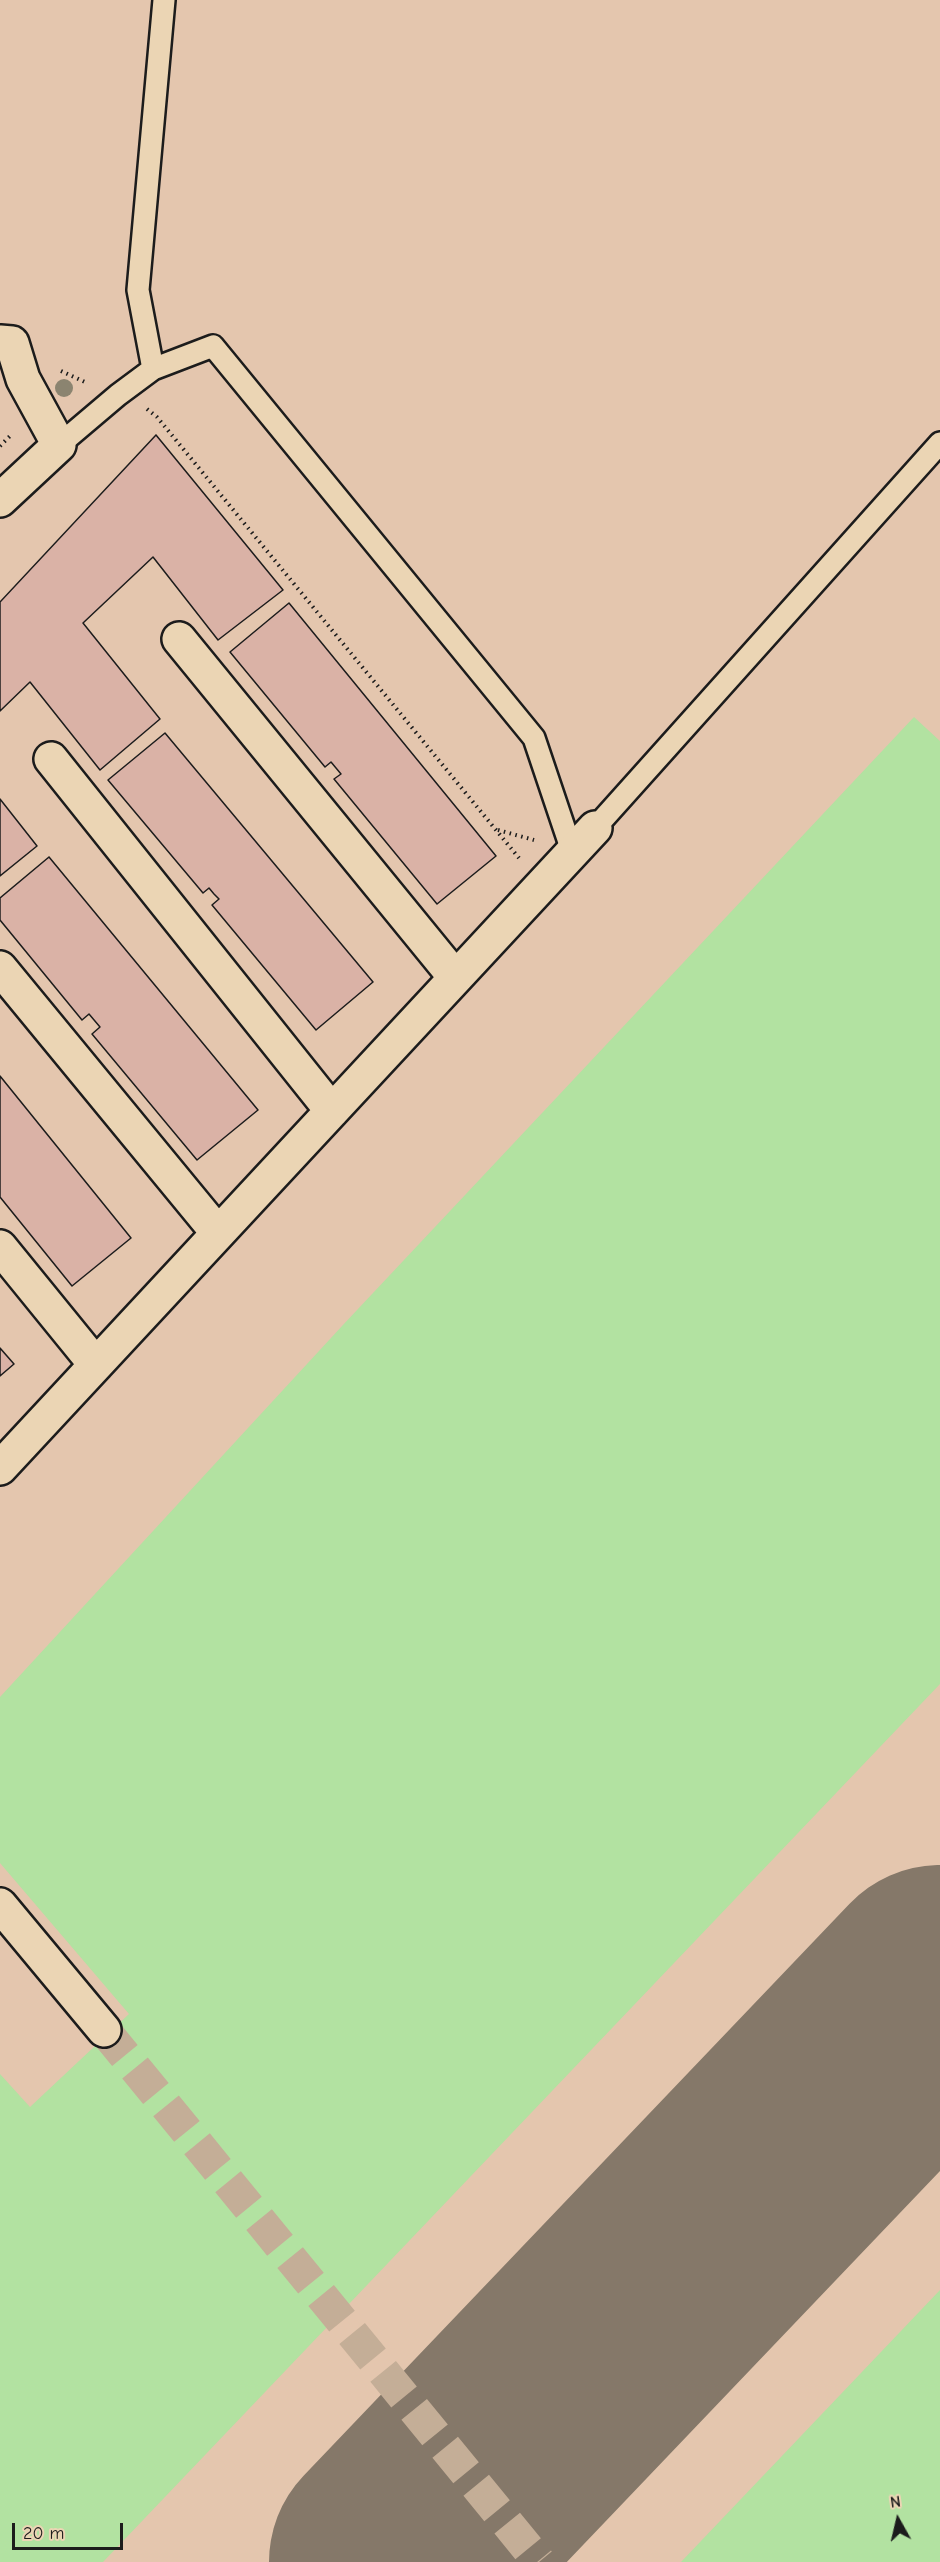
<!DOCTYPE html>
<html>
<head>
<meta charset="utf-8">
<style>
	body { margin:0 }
	#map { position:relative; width:940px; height:2562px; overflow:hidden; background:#eed3b6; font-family:"Comic Neue",sans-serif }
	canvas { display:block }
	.north { position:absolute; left:868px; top:2490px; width:60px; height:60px; -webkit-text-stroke:4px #ebd5b4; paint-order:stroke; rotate:352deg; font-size:16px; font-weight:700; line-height:24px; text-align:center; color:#1c1c1c }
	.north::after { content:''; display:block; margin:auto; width:21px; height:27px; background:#1c1c1c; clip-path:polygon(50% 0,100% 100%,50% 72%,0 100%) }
	.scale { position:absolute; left:12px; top:2523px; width:111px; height:27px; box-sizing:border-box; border:3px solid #1c1c1c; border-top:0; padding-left:8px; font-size:18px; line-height:21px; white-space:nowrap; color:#1c1c1c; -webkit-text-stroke:4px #ebd5b4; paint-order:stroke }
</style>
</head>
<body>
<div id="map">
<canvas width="940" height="2562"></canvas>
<div class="north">N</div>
<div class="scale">20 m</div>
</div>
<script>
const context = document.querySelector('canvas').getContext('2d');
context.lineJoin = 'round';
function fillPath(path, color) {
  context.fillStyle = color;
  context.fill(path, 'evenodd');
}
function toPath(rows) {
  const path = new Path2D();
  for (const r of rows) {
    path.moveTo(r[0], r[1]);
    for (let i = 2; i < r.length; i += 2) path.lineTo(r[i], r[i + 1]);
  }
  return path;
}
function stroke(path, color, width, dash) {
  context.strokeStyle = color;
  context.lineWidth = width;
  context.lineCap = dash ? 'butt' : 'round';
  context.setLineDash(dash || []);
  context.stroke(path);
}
fillPath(toPath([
	[0,0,940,0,940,2562,0,2562]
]), '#e4c6ae');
fillPath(toPath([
	[914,717,940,741,940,1684,103,2562,0,2562,0,2074,30,2107,129,2014,0,1863,0,1697,342,1326],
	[940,2290,940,2562,681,2562]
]), '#b2e2a1');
stroke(toPath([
	[394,2562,940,1990]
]), '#857869', 250);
const building = toPath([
	[156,435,283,590,218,640,153,557,83,623,160,719,100,770,30,682,0,711,0,602,156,435],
	[289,603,496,856,437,904,334,779,341,774,331,762,325,767,230,652,289,603],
	[165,733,373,982,316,1030,212,905,219,899,214,894,209,888,203,893,108,780,165,733],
	[0,799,37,846,0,876,0,799],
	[49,857,258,1110,197,1160,92,1034,100,1027,89,1014,82,1020,0,920,0,898,49,857],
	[0,1076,131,1238,72,1286,0,1197,0,1076],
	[0,1348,14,1364,0,1376,0,1348]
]);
fillPath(building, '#dab2a6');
stroke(building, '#1c1c1c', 1.5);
stroke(toPath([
	[104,2030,539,2562]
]), '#c4ae97', 33, [33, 16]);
const service = toPath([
	[153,369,138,290,164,0],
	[59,445,118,395,153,369,213,346,534,738,572,851],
	[595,828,940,443]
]);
const minor = toPath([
	[0,342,12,343,23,379,59,445,0,500],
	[179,639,455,977],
	[51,759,332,1111],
	[0,968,218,1233],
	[0,1247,96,1365],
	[0,1468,595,828],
	[0,1905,104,2030]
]);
stroke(service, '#1c1c1c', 26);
stroke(minor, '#1c1c1c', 38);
stroke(toPath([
	[61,371,87,383],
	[147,409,157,417,519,858],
	[0,446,10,436,9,433],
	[498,830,534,840]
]), '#1c1c1c', 4, [1.5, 4.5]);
stroke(service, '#ebd5b4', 21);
stroke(minor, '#ebd5b4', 33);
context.fillStyle = '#8b8470';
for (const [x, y] of [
	[64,388]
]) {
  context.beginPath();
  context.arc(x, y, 9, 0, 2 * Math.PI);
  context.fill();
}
</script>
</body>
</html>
